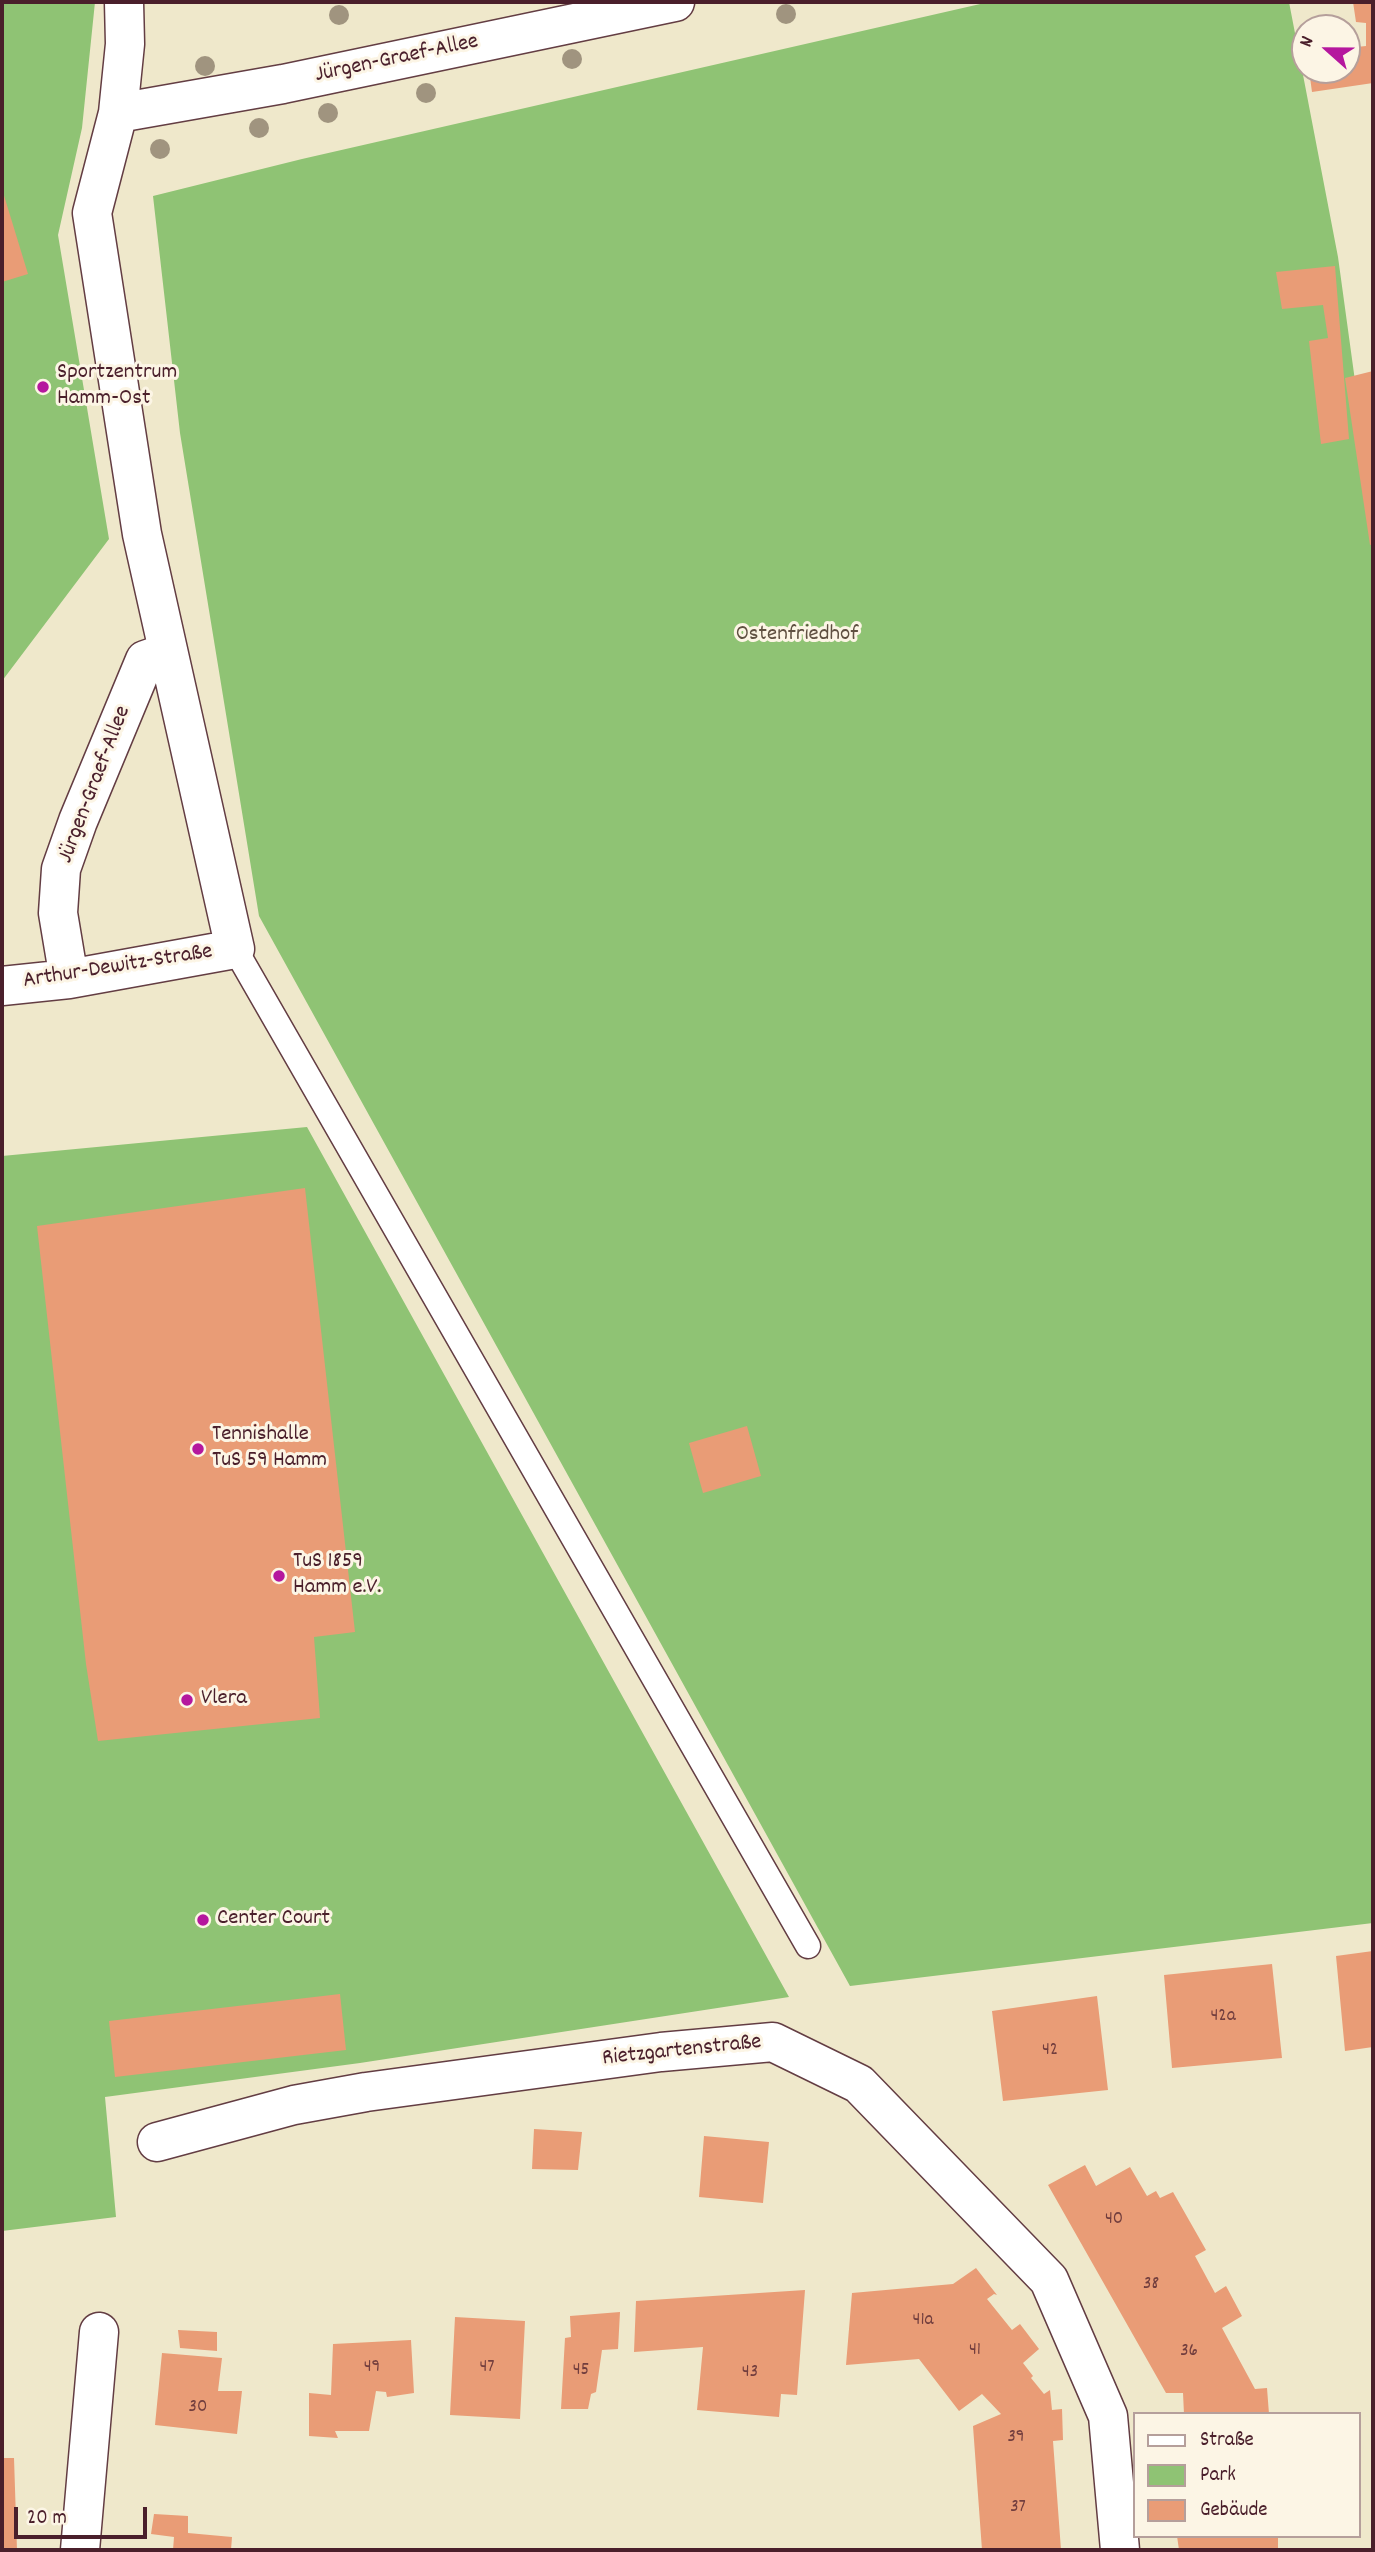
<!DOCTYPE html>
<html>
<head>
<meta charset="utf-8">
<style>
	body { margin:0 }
	#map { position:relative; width:1375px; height:2552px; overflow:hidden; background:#efe8cb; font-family:Dekko,sans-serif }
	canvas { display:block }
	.frame { position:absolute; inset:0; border:4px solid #4a1f2b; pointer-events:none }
	.legend { position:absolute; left:1133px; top:2412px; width:228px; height:126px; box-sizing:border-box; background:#fcf5e5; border:2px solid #b59f9b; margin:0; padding:9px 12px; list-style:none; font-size:21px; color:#4a1f2b }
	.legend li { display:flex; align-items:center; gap:14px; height:35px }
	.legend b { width:35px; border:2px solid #b59f9b }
	.north { position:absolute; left:1291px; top:14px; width:70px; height:70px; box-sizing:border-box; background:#fcf5e5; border:2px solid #b59f9b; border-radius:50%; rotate:291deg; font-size:19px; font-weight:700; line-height:28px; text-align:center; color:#4a1f2b }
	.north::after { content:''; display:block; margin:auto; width:24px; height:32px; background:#b5179e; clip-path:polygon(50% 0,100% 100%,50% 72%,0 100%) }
	.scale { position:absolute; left:14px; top:2507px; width:133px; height:32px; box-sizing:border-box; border:4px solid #4a1f2b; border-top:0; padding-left:9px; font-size:21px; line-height:24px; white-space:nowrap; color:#4a1f2b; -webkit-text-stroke:5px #fcf5e5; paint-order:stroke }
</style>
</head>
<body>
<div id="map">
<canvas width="1375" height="2552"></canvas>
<div class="frame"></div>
<ul class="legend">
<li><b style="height:9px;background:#fff"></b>Straße</li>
<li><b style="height:19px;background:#8fc374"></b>Park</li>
<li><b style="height:19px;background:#e99c76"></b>Gebäude</li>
</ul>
<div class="north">N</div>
<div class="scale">20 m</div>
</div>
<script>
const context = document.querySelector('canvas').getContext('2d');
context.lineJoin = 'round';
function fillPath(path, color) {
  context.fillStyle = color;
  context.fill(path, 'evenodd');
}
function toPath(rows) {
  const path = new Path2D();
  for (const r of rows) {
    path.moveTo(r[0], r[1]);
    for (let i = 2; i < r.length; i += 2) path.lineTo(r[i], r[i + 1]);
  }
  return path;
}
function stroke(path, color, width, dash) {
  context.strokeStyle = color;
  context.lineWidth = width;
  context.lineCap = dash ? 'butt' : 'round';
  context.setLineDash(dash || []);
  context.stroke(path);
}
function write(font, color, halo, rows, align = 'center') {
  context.font = font + ' Dekko,sans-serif';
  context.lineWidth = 6;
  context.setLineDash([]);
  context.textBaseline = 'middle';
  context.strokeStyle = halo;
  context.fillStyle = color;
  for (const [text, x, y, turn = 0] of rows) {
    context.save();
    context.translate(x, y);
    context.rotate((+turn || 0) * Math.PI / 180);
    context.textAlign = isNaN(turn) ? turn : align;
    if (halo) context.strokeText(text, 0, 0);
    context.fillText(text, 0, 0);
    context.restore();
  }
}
fillPath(toPath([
	[2,2,95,2,82,128,58,235,109,539,2,681],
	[989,2,1289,2,1338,257,1373,512,1373,1923,850,1986,259,916,180,433,153,196,302,159],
	[307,1127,789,1997,360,2063,105,2097,116,2217,2,2231,2,1156]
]), '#8fc374');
fillPath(toPath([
	[1353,2,1373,2,1373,83,1312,92,1309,70,1347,70,1347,48,1366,46,1366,23,1356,22],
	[2,189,28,274,2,282],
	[1335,266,1349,439,1321,444,1309,341,1328,338,1323,305,1282,309,1276,272],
	[1373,371,1373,544,1370,545,1345,378],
	[305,1188,355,1632,314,1637,320,1718,98,1741,86,1664,37,1226],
	[747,1426,761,1476,703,1493,689,1443],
	[1373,1951,1373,2047,1345,2051,1336,1956],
	[1272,1964,1282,2058,1172,2068,1164,1975],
	[340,1994,346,2050,115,2077,109,2021],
	[1097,1996,1108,2090,1003,2101,992,2011],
	[534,2129,582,2132,578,2170,532,2169],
	[704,2136,769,2142,763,2203,699,2197],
	[1085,2165,1096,2186,1130,2167,1147,2196,1156,2191,1160,2198,1173,2192,1206,2250,1195,2256,1215,2293,1226,2286,1242,2316,1222,2328,1255,2389,1267,2388,1269,2414,1184,2414,1183,2393,1166,2393,1048,2185],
	[976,2268,997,2295,994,2294,987,2299,1012,2330,1020,2324,1039,2349,1023,2363,1033,2376,1031,2378,1044,2394,1050,2390,1052,2410,1062,2409,1063,2440,1053,2441,1061,2550,982,2550,973,2426,1001,2414,982,2394,959,2411,919,2359,846,2365,852,2293,953,2284],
	[805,2290,797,2395,781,2394,779,2417,697,2410,703,2347,634,2352,636,2301],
	[620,2312,618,2349,602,2350,596,2392,591,2394,588,2409,561,2409,565,2338,571,2337,570,2316],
	[455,2317,525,2321,520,2419,450,2415],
	[178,2330,217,2332,217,2351,180,2348],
	[411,2340,414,2393,387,2397,386,2392,376,2391,369,2431,335,2431,338,2438,309,2436,309,2393,331,2395,333,2344],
	[162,2353,222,2358,218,2391,242,2391,237,2434,155,2425],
	[2,2458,14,2458,17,2550,2,2550],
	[154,2514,188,2516,188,2533,232,2537,231,2550,173,2550,174,2537,151,2534],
	[1177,2536,1278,2536,1278,2550,1179,2550]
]), '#e99c76');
const lane = toPath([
	[235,949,808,1946]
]);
const street = toPath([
	[118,113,283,84,675,2],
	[69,979,58,913,61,869,78,821,145,660,168,652],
	[2,986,69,979,235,949,142,534,92,213,118,113,125,44,124,2],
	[157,2142,294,2105,366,2092,661,2052,773,2042,859,2084,1049,2280,1108,2416,1120,2550],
	[80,2550,99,2332]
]);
stroke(lane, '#633d43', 27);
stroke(street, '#633d43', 41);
stroke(lane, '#fff', 24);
stroke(street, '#fff', 38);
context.fillStyle = '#a0947f';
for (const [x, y] of [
	[786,14],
	[339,15],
	[572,59],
	[205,66],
	[426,93],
	[328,113],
	[259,128],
	[160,149]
]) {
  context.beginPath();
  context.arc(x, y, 10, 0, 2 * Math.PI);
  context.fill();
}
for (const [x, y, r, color] of [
	[43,387,7,"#b5179e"],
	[198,1449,7,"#b5179e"],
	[279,1576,7,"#b5179e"],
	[187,1700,7,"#b5179e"],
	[203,1920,7,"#b5179e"]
]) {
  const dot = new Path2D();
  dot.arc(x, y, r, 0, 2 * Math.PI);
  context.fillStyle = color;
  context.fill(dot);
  stroke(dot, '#fcf5e5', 2.5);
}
write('19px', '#723e3e', null, [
	["42a",1223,2017],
	["42",1050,2051],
	["40",1114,2220],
	["38",1151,2285],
	["41a",923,2321],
	["41",975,2351],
	["36",1189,2352],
	["49",372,2368],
	["47",487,2368],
	["45",581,2371],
	["43",750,2373],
	["30",198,2408],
	["39",1016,2438],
	["37",1018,2508]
]);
write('23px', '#4a1f2b', '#fcf5e5', [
	["Jürgen-Graef-Allee",397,60,-12],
	["Jürgen-Graef-Allee",96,785,-69],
	["Arthur-Dewitz-Straße",118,968,-9],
	["Rietzgartenstraße",682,2052,-6]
]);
write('23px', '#4a1f2b', '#fcf5e5', [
	["Sportzentrum",57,374],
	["Hamm-Ost",57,400],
	["Tennishalle",212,1436],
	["TuS 59 Hamm",212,1462],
	["TuS 1859",293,1563],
	["Hamm e.V.",293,1589],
	["Vlera",201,1700],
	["Center Court",217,1920]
], 'left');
write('23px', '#5f5041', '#fcf5e5', [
	["Ostenfriedhof",797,636]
]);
</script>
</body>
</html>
